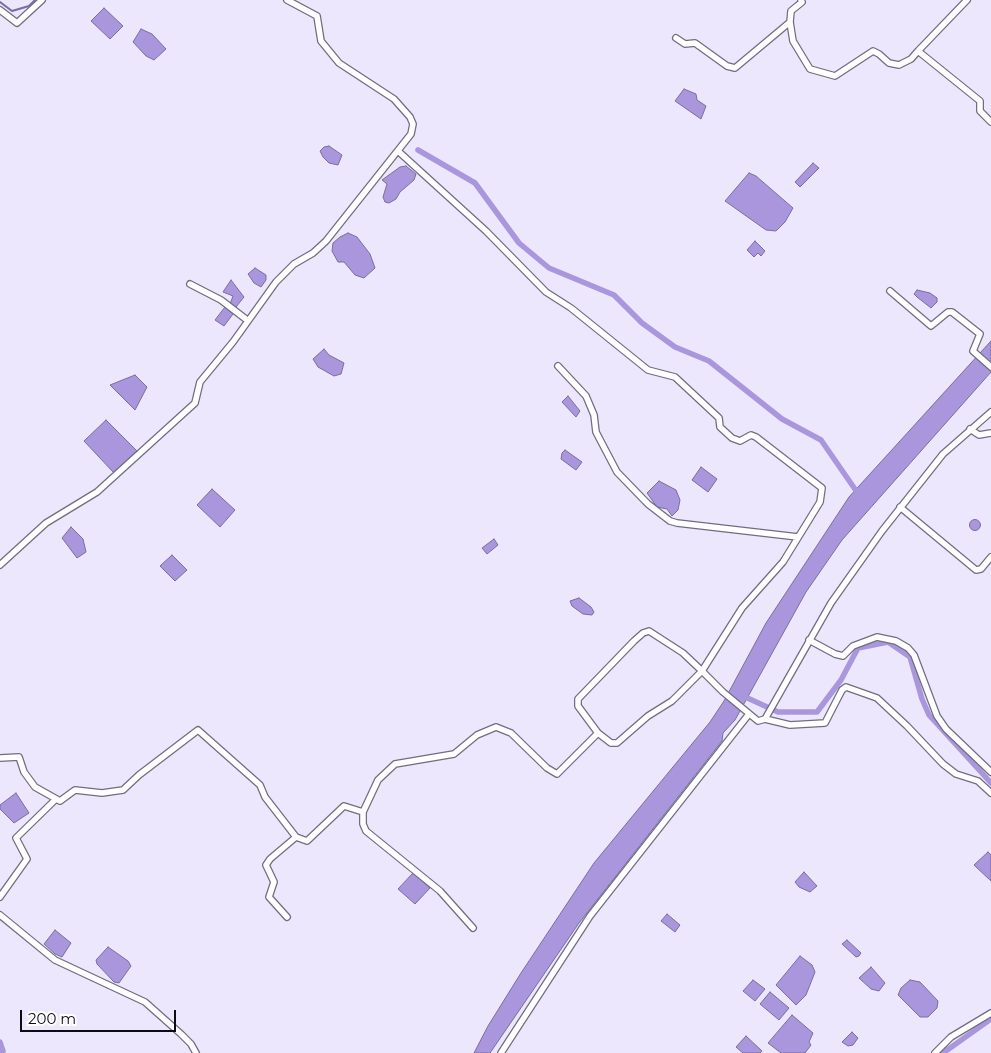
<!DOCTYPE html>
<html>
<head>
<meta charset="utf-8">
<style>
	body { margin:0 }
	#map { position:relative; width:991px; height:1053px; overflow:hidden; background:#ece7fc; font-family:Montserrat,sans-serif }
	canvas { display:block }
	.scale { position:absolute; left:20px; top:1010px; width:156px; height:22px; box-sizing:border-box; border:2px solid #0d0b12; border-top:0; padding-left:6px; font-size:15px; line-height:18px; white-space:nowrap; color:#0d0b12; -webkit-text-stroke:4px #fff; paint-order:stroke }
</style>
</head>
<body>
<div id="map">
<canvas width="991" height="1053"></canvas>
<div class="scale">200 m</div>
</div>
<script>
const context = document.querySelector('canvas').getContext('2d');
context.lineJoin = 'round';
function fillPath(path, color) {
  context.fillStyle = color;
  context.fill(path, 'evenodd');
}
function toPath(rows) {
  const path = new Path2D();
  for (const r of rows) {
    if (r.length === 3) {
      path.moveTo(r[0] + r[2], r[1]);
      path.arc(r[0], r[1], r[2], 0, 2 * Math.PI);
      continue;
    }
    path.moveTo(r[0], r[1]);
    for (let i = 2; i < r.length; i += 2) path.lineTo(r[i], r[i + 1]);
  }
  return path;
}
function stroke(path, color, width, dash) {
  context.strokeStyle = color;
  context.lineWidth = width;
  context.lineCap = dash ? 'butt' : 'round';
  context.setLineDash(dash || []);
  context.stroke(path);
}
const water = toPath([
	[104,8,123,26,110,39,91,21,104,8],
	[141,29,152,34,166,49,154,60,146,56,133,42,141,29],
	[684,89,696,94,697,100,706,106,701,119,675,101,684,89],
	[329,146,342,155,338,165,329,163,323,157,320,151,324,147,329,146],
	[813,163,819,168,800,187,795,182,813,163],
	[406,166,416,174,414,180,400,192,396,199,389,203,385,202,383,197,387,184,382,180,400,167,406,166],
	[749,173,756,176,793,208,785,222,776,231,766,230,725,201,749,173],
	[348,233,357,237,370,254,375,268,364,278,355,275,344,262,338,262,332,251,333,243,340,237,348,233],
	[755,241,765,251,761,256,758,253,754,257,747,250,755,241],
	[255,268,266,275,266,280,261,287,254,283,248,274,255,268],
	[231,280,244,297,236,307,230,304,233,296,223,292,231,280],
	[917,290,930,293,937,298,937,302,931,308,917,297,914,294,917,290],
	[225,307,233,314,224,326,215,320,225,307],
	[991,341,991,372,842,540,806,592,735,720,723,733,722,741,579,923,490,1053,474,1053,488,1026,521,973,594,863,710,722,724,701,766,623,849,497,991,341],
	[324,349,329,355,344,363,341,374,334,376,318,367,313,359,324,349],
	[135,375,147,387,135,410,110,385,135,375],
	[568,396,580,411,576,417,562,402,568,396],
	[106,420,137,451,114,473,84,441,106,420],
	[565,450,582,462,576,470,561,459,562,453,565,450],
	[701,467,717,479,708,492,692,480,701,467],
	[659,481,676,490,680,500,678,510,672,516,667,509,657,507,647,493,659,481],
	[212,489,235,510,220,527,197,505,212,489],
	[975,525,5.5],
	[71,527,83,539,86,552,77,558,62,538,71,527],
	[494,539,498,545,487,554,482,548,494,539],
	[172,555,187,570,175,581,160,566,172,555],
	[579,598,591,607,594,612,592,615,583,614,572,606,570,601,579,598],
	[16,793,29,813,14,823,0,809,0,805,16,793],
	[988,852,991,855,991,881,974,865,988,852],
	[804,872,817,886,810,892,799,887,795,882,804,872],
	[413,873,430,888,415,904,398,889,413,873],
	[667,914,680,925,675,932,661,921,667,914],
	[55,930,71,943,62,957,55,954,44,944,55,930],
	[847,940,861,953,859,956,856,957,842,944,847,940],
	[108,947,128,961,131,966,119,983,114,982,97,964,96,960,108,947],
	[800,956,812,965,815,972,806,995,796,1005,776,985,800,956],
	[871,967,885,983,879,991,871,989,859,978,871,967],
	[753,980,765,989,755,1001,743,991,753,980],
	[910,980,920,982,938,1001,937,1008,928,1017,920,1017,898,995,901,988,910,980],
	[770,992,789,1008,779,1020,760,1004,770,992],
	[792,1015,813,1033,809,1042,811,1045,805,1053,781,1053,768,1043,792,1015],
	[852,1032,858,1038,853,1045,848,1046,842,1042,852,1032],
	[746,1036,762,1051,760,1053,743,1053,736,1047,746,1036]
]);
fillPath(water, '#aa96dd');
stroke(water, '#7b6ca0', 1);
stroke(toPath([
	[0,2,12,11,29,6,35,0]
]), '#7b6ca0', 2);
stroke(toPath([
	[418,150,475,183,519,243,549,268,614,295,642,323,675,347,709,361,782,419,821,440,859,495],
	[741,695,778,712,817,712,841,680,858,648,888,642,910,657,922,699,929,715,991,783],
	[0,1042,3,1051,0,1053],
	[943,1053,991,1019]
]), '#aa96dd', 5.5);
const minor = toPath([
	[801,0,802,2,791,11,790,22,793,41,810,69,835,76,873,51,879,54,889,63,899,65,911,59,918,51,980,101,980,111,991,122],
	[0,10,17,23,42,0],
	[676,38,685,44,695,43,727,66,735,68,790,22],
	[918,51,967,0],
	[398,151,486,231,546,292,571,308,648,370,675,377,719,418,720,427,732,438,740,441,751,435,756,437,822,488,820,502,783,562,742,608,702,671,672,701,648,716,617,743,611,743,598,733,578,706,578,699,634,641,643,633,649,631,683,653,702,671,723,692,758,721,765,719,790,725,825,723,842,690,846,687,877,698,907,726,943,764,956,774,978,781,991,793],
	[190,284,221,300,247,320],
	[890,291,931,326,948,312,952,312,980,334,973,351,991,367],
	[558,366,586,396,594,415,596,432,617,472,648,504,670,521,677,523,798,537],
	[970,429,979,435,991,433],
	[900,507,976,570,981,569,991,557],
	[0,565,46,523,97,492,195,403,200,382,233,342,276,282,294,264,313,253,326,241,411,134,413,124,410,117,394,99,339,63,321,41,317,16,287,0],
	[809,640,835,654,843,656,853,646,877,637,896,641,908,648,914,655,937,716,946,729,991,772],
	[765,719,831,603,882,531,943,454,991,412],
	[0,758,19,757,24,772,35,787,60,801,75,790,102,793,123,790,139,775,198,730,260,785,265,797,296,837,307,841,344,806,363,812],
	[0,897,27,859,16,838,56,799],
	[0,915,55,960,145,1002,181,1034,191,1044,196,1053],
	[287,917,269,897,274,882,266,865,270,859,296,837],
	[473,928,440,891,366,831,363,824,363,812,378,780,395,764,454,754,477,735,496,727,511,733,547,768,557,774,598,733],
	[501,1053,590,916,749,714],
	[935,1053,951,1037,991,1013]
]);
stroke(minor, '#716d7f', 8);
stroke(minor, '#fff', 5.5);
</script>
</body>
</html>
